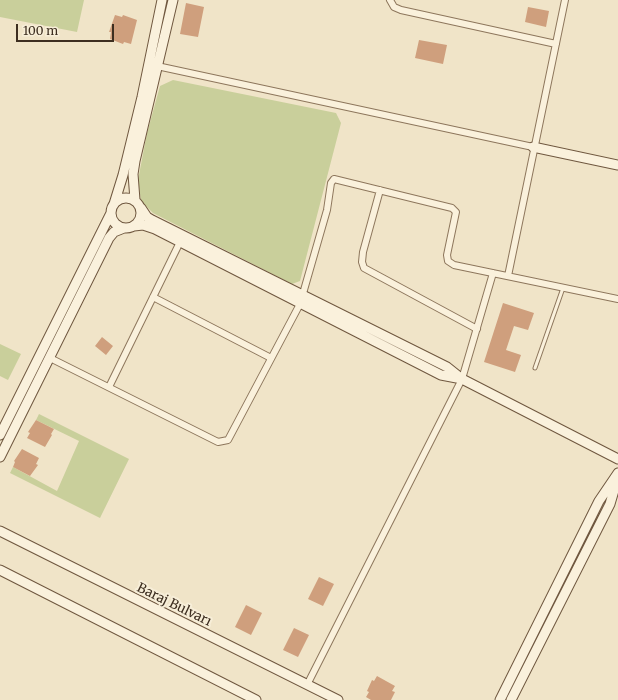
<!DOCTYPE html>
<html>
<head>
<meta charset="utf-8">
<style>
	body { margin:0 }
	#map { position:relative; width:618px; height:700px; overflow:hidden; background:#f0e4c8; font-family:Merriweather,serif }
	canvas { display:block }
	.scale { position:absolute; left:16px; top:24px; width:98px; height:18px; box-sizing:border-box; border:2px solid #3d2e20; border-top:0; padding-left:5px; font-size:12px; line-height:14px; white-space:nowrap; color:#3d2e20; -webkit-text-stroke:3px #f7eed8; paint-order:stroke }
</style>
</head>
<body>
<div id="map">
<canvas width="618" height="700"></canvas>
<div class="scale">100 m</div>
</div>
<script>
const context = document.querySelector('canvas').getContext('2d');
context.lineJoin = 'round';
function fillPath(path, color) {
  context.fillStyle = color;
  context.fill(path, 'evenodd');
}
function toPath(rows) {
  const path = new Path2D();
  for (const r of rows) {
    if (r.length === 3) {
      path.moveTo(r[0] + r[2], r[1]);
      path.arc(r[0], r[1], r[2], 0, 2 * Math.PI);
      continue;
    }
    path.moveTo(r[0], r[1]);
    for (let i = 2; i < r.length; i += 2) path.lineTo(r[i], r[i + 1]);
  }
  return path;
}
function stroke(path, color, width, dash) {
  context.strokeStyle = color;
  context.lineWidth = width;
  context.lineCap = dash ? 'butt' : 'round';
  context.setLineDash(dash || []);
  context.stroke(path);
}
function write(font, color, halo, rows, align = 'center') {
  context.font = font + ' Merriweather,serif';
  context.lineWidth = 4;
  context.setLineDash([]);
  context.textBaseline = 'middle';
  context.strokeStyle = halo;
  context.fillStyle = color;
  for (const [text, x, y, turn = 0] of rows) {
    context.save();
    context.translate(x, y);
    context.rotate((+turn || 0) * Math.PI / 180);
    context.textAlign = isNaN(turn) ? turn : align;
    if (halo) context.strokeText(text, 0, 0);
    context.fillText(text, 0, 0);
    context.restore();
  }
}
fillPath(toPath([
	[0,0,84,0,77,32,0,17],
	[173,80,336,113,341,123,300,281,292,284,153,213,141,201,138,180,147,133,160,86],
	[0,344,21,354,8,380,0,376],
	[39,414,129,459,100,518,10,473,13,467,57,491,79,441,36,420]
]), '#c9cf9b');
fillPath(toPath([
	[186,3,204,7,198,37,180,34],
	[528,7,549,11,546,27,525,22],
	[115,15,122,17,123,15,137,20,131,44,124,42,123,44,110,39,111,32,109,32],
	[419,40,447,45,443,64,415,58],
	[503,303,534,313,528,330,514,326,506,350,521,355,515,372,484,362],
	[102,337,113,346,106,355,95,346],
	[36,420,54,429,51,434,52,435,45,447,27,438,30,433,28,432],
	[22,449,39,458,36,464,38,465,30,476,13,467,15,462,14,461],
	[319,577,334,584,323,606,308,599],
	[246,605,262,613,251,635,235,627],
	[294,628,309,635,298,657,283,650],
	[377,676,395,686,392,691,395,692,391,700,371,700,366,697,369,692,367,691,372,680,374,681]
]), '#cf9f7d');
const lane = toPath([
	[535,368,563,288]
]);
const street = toPath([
	[390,0,394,7,401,10,556,44],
	[157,66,533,147],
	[380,190,363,252,362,262,364,268,477,329],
	[508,276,565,0],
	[153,297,271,358],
	[50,358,218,442,228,440,300,304,327,210,331,183,334,179,452,208,456,212,447,255,448,261,454,265,618,299],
	[109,387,180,242],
	[307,685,462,379,493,273]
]);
const secondary = toPath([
	[533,147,618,165],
	[126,213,15],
	[135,200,133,174,135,161,173,0],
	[114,204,123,175,142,97,162,0],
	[134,226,143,225,155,229,441,375,462,379,447,367,152,220,147,217,141,208],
	[462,379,618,459],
	[0,435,111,213],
	[0,457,109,238,114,232,124,228],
	[0,531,338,700],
	[0,570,256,700],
	[500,700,599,501,618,473],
	[511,700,610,504,617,480]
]);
stroke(lane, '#8d765c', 5);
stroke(street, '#8d765c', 8);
stroke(secondary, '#6f573f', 11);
stroke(lane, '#faf1dc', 3);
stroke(street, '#faf1dc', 6);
stroke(secondary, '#faf1dc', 9);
write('13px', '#3d2e20', '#f7eed8', [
	["Baraj Bulvarı",174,605,26]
]);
</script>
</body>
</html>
